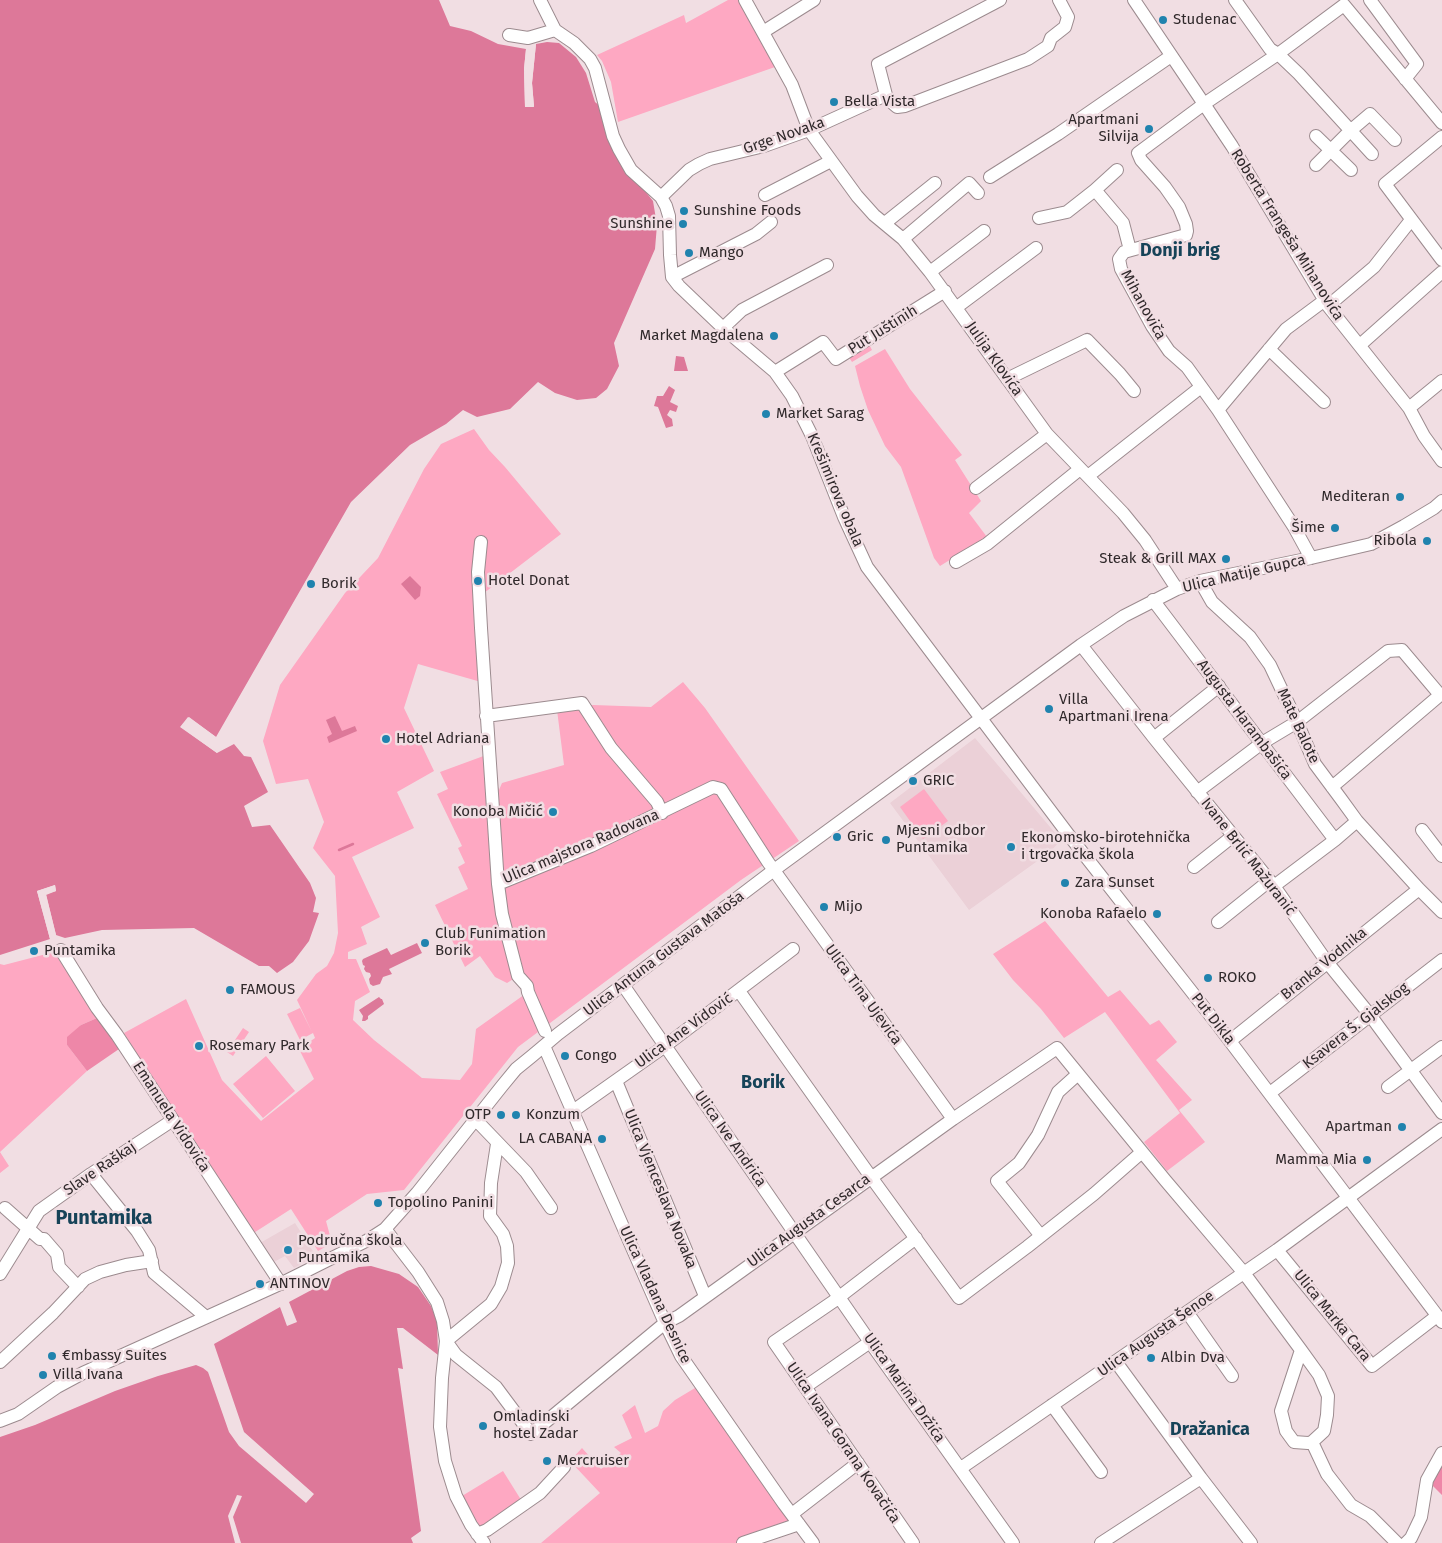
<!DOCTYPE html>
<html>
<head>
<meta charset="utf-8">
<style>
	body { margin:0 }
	canvas { display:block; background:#f1dee3 }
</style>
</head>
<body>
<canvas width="1442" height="1543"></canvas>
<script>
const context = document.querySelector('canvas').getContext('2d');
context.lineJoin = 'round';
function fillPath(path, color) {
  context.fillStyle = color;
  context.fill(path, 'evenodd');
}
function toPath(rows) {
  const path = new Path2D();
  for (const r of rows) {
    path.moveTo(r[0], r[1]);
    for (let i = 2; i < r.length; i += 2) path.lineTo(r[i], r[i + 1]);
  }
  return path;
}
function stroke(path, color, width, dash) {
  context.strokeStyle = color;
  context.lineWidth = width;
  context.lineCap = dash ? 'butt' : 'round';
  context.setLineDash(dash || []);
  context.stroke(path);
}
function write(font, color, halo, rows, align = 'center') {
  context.font = font + ' "Fira Sans",sans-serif';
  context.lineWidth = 5;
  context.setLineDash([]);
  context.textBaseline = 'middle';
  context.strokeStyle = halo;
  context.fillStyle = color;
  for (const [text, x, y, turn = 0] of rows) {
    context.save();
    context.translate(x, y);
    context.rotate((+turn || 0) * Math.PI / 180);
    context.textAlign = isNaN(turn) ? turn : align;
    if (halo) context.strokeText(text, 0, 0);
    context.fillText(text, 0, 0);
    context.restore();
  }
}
fillPath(toPath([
	[975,738,1061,840,1050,852,969,910,890,803],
	[295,1223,316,1256,294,1268,285,1256,272,1263,260,1243]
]), '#ebd0d7');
fillPath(toPath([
	[728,0,739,0,775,67,618,122,611,82,602,61,597,55,684,15,686,23],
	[869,344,872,350,852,362,848,356],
	[885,349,910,389,962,455,955,460,981,501,969,513,987,537,940,566,934,558,901,467,885,446,868,410,860,386,855,366],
	[474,429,489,450,505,467,561,534,484,593,481,682,418,664,404,708,434,771,397,792,414,828,352,857,380,917,361,927,367,944,348,952,348,959,356,959,370,992,355,1001,353,1020,374,1040,422,1078,460,1080,472,1064,476,1029,528,992,518,976,507,983,495,977,480,956,465,967,435,905,468,889,458,867,465,863,458,848,462,846,437,794,448,789,440,772,489,754,499,790,502,783,564,765,557,710,593,705,651,707,683,682,705,708,799,841,741,880,518,1047,404,1190,367,1194,326,1221,332,1243,318,1251,291,1209,249,1236,124,1033,186,999,222,1080,261,1121,314,1079,299,1049,315,1038,313,1033,300,1040,287,1014,300,1008,312,1032,297,1000,316,974,327,966,334,953,338,933,335,876,313,848,324,822,308,779,276,784,263,741,280,685,345,593,378,558,424,469,441,444],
	[924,789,948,821,923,839,900,807],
	[1045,921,1108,997,1120,990,1150,1025,1159,1020,1177,1042,1156,1060,1192,1100,1179,1110,1205,1142,1167,1171,1144,1142,1180,1113,1105,1012,1064,1038,1041,1009,1013,980,993,954],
	[54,952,97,1018,81,1025,67,1045,87,1071,0,1152,9,1166,0,1173,0,964,4,965],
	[243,1028,249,1032,233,1056,227,1052],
	[266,1056,295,1091,263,1118,233,1084],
	[700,1385,799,1524,743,1543,541,1543,600,1493,570,1461,582,1448,601,1469,621,1453,614,1447,632,1438,622,1415,635,1405,645,1433,658,1426,663,1411,675,1400],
	[503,1471,523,1503,481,1529,462,1496]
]), '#fea8c2');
fillPath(toPath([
	[97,1018,119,1049,87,1071,67,1045,67,1037,81,1025],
	[1442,1453,1442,1495,1427,1480]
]), '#ee87a8');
fillPath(toPath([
	[0,0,439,0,450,26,471,31,498,44,526,49,524,69,525,107,534,106,532,83,536,44,547,42,559,43,576,57,586,73,595,102,601,107,608,140,630,177,645,191,653,201,657,225,655,249,614,343,619,366,607,389,596,398,577,400,555,393,538,382,510,409,477,417,463,410,446,424,410,445,351,502,216,737,189,717,181,727,217,753,234,744,244,756,251,757,268,792,244,806,252,827,270,825,310,883,316,898,313,912,319,913,309,941,293,962,277,973,269,966,259,966,194,928,102,930,65,938,56,935,46,894,56,891,55,885,37,891,50,939,0,955],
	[676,356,684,357,688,371,674,371],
	[669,386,675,390,670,402,678,406,676,412,670,410,667,415,672,419,673,426,666,428,658,407,654,406,657,396,663,396],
	[410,576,421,587,420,596,415,600,401,584],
	[335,716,342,731,355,726,357,731,329,743,327,737,332,734,326,720],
	[417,943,422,953,389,969,392,974,383,977,380,984,373,986,370,984,369,979,371,976,370,973,366,972,364,969,365,966,363,965,362,961,363,959,387,948,391,955],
	[379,997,381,999,382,999,384,1004,368,1016,368,1019,365,1021,362,1021,363,1016,359,1010],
	[371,1266,399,1274,418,1287,431,1306,437,1321,438,1355,403,1328,397,1328,403,1369,398,1368,421,1531,411,1538,413,1543,0,1543,0,1437,35,1425,115,1391,158,1376,196,1365,203,1368,208,1372,229,1432,239,1446,306,1503,314,1494,244,1432,214,1344,280,1307,287,1326,297,1322,289,1302,347,1271,359,1267]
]), '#dd7899');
fillPath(toPath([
	[536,44,532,83,534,107,525,107,524,69,526,49,528,51,526,69,528,104,531,104,530,82,534,45],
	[188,717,216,737,216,739,189,720,184,727,217,750,217,753,180,727],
	[55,885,56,891,46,895,56,935,54,936,44,895,45,892,53,889,40,892,52,937,50,939,37,891],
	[237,1495,242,1496,233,1517,241,1543,235,1543,228,1516]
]), '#f1dee3');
stroke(toPath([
	[339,850,353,844]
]), '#dd7899', 2.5);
const minor = toPath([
	[540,0,555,30,574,43,590,59,595,68,613,136,619,149,631,170,661,197,666,206,669,216,670,255,672,277,679,286,723,328,775,372,792,396,812,436,844,517,867,567,1068,834,1217,1024,1442,1322],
	[745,0,792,85,809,130,857,196,874,215,903,239,930,272,1047,434,1123,513,1145,540,1177,589],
	[1000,0,878,64,886,95,890,101,897,107,905,106,1028,59,1048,46,1051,38,1065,27,1068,17,1059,0],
	[1134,0,1204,104,1278,54,1344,5,1442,123],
	[1235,0,1270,49,1278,54,1299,74,1372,154],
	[1370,0,1417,64,1405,79],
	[763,32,814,0],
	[509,35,528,38,555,30],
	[1316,136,1351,170],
	[1442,137,1385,184,1442,260],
	[1316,165,1350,131,1370,114,1395,140],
	[1117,170,1095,190,1123,223,1130,250],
	[990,177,1058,134,1171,56],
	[765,195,831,161],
	[661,197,689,170,699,164,710,159,764,146,809,130,886,95],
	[1039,218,1067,212,1095,190],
	[885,223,935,183],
	[903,239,969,183,978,193],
	[930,272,984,231],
	[672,277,756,234,771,222],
	[1328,306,1374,267,1411,220],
	[957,307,1036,248],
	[723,328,742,310,827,265],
	[1360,345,1442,272],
	[1269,349,1324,402],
	[775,372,823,342,836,359,945,291],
	[1007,379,1087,340,1120,374,1134,391],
	[1409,408,1442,381],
	[1218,410,1286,329,1325,300],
	[1088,476,1201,387],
	[976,488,1047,434],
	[481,542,478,572,481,628,498,884,502,914,518,976,527,986,528,992,545,1031],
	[1311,558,1294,527,1218,410,1187,367,1169,351,1152,326,1121,269,1119,259,1124,252,1186,235,1187,231,1186,224,1179,207,1165,187,1141,160,1138,153,1204,104,1232,146,1328,306,1409,408,1424,436,1442,461],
	[956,562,987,544,1080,469],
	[1200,581,1212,602,1250,637,1270,665,1297,722,1315,764,1341,799,1357,821,1419,889,1442,912],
	[1153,600,1335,840],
	[1081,645,1154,738,1274,886,1327,962,1370,1015,1442,1113],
	[486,716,582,703,611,748,657,802,662,813],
	[1154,738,1219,686],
	[1197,792,1262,743,1297,722,1388,651,1402,650,1440,695,1332,787],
	[1422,830,1442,856],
	[1194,867,1233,836],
	[498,884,591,846,713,787,721,789,768,862,953,1119],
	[1274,886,1335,840,1357,821],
	[1218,922,1269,881],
	[61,950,97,1008,117,1035,281,1284],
	[623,985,870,1342,1013,1543],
	[739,991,871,1177,959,1298,1027,1247,1094,1194,1142,1152],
	[1230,1041,1419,889],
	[544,1046,665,1323,681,1356,784,1504,813,1543],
	[616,1081,705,1296],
	[1388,1087,1442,1047],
	[1270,1093,1442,960],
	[573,1111,665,1046,793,949],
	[476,1120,526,1172,551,1208],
	[497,1144,491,1183,490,1216,503,1234,507,1246,508,1263,501,1287,491,1304,446,1341,456,1355,496,1387,531,1434,665,1323,679,1316,953,1119,1057,1048,1165,1180,1244,1273,1301,1350,1319,1375,1328,1396,1327,1415,1324,1431,1312,1442,1308,1443,1294,1442,1286,1431,1281,1411,1301,1350],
	[91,1174,137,1231,149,1250,154,1273,206,1317],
	[5,1208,40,1239,44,1239,57,1254,59,1267,78,1287],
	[385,1229,418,1272,437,1302,443,1321,446,1341,442,1378,440,1427,445,1461,456,1496,471,1525,484,1543],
	[1041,1236,997,1181,1019,1163,1038,1135,1058,1092,1078,1074],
	[1277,1250,1372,1366,1437,1316],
	[0,1274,39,1211,91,1174,173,1120],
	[1187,1312,1232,1376],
	[0,1362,53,1313,85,1279,100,1272,126,1265,152,1261],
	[1116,1362,1201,1478,1251,1543],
	[805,1387,870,1342],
	[1052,1405,1101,1472],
	[0,1421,18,1414,57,1387,83,1373,282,1283,368,1240,385,1229,417,1193,502,1086,516,1069,532,1056,558,1034,774,870,1081,645,1124,616,1177,589,1200,581,1311,558,1371,544,1404,526,1434,508,1442,501],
	[1312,1442,1327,1474,1351,1505,1370,1516,1397,1543],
	[961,1468,1277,1250,1442,1129],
	[792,1514,858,1463],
	[477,1534,487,1530,540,1493,564,1467],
	[743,1543,799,1524],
	[913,1543,774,1342,834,1301,916,1238],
	[1101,1543,1201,1478],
	[1406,1543,1411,1538,1421,1517,1427,1480,1442,1453]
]);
stroke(minor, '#9c8b8f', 14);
stroke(minor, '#fff', 12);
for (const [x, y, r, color] of [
	[1163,20,5,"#2083ae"],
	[834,102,5,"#2083ae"],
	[1149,129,5,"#2083ae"],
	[684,211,5,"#2083ae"],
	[683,224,5,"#2083ae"],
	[689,253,5,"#2083ae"],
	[774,336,5,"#2083ae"],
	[766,414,5,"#2083ae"],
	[1400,497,5,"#2083ae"],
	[1335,528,5,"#2083ae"],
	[1427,541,5,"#2083ae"],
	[1226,559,5,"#2083ae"],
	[478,581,5,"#2083ae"],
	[311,584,5,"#2083ae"],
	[1049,709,5,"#2083ae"],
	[386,739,5,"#2083ae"],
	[913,781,5,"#2083ae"],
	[553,812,5,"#2083ae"],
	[837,837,5,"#2083ae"],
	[886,840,5,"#2083ae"],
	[1011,847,5,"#2083ae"],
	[1065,883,5,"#2083ae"],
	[824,907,5,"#2083ae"],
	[1157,914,5,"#2083ae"],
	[425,943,5,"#2083ae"],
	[34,951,5,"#2083ae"],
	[1208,978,5,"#2083ae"],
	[230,990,5,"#2083ae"],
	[199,1046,5,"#2083ae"],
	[565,1056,5,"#2083ae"],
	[501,1115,5,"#2083ae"],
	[516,1115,5,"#2083ae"],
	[1402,1127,5,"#2083ae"],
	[602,1139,5,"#2083ae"],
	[1367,1160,5,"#2083ae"],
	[378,1203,5,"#2083ae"],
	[288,1250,5,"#2083ae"],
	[260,1284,5,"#2083ae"],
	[52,1356,5,"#2083ae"],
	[1151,1358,5,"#2083ae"],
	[43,1375,5,"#2083ae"],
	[483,1426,5,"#2083ae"],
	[547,1461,5,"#2083ae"]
]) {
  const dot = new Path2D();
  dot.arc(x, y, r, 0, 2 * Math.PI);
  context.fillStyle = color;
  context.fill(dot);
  stroke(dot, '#f1dee3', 2);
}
write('15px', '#30292b', '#f1dee3', [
	["Studenac",1173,20],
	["Bella Vista",844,102],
	["Apartmani",1139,120,"right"],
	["Silvija",1139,137,"right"],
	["Sunshine Foods",694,211],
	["Sunshine",673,224,"right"],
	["Mango",699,253],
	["Market Magdalena",764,336,"right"],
	["Market Sarag",776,414],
	["Mediteran",1390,497,"right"],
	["Šime",1325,528,"right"],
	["Ribola",1417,541,"right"],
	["Steak & Grill MAX",1216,559,"right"],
	["Hotel Donat",488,581],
	["Borik",321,584],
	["Villa",1059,700],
	["Apartmani Irena",1059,717],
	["Hotel Adriana",396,739],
	["GRIC",923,781],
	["Konoba Mičić",543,812,"right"],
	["Mjesni odbor",896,831],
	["Puntamika",896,848],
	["Gric",847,837],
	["Ekonomsko-birotehnička",1021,838],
	["i trgovačka škola",1021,855],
	["Zara Sunset",1075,883],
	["Mijo",834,907],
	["Konoba Rafaelo",1147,914,"right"],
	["Club Funimation",435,934],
	["Borik",435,951],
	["Puntamika",44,951],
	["ROKO",1218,978],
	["FAMOUS",240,990],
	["Rosemary Park",209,1046],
	["Congo",575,1056],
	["OTP",491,1115,"right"],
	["Konzum",526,1115],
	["Apartman",1392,1127,"right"],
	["LA CABANA",592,1139,"right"],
	["Mamma Mia",1357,1160,"right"],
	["Topolino Panini",388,1203],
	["Područna škola",298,1241],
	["Puntamika",298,1258],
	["ANTINOV",270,1284],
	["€mbassy Suites",62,1356],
	["Albin Dva",1161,1358],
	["Villa Ivana",53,1375],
	["Omladinski",493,1417],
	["hostel Zadar",493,1434],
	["Mercruiser",557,1461]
], 'left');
write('15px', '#30292b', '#f1dee3', [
	["Grge Novaka",784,136,-19],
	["Roberta Frangeša Mihanovića",1287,235,58],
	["Mihanoviča",1143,305,61],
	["Put Juštinih",883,330,-32],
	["Julija Klovića",994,359,55],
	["Krešimirova obala",835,490,67],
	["Ulica Matije Gupca",1244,574,-13],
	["Augusta Harambašića",1244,720,53],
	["Mate Balote",1298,726,65],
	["Ulica majstora Radovana",581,847,-23],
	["Ivane Brlić Mažuranić",1248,857,52],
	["Ulica Antuna Gustava Matoša",664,954,-37],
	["Branka Vodnika",1324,964,-39],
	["Ulica Tina Ujevića",863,995,54],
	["Put Dikla",1213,1019,52],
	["Ksavera Š. Gjalskog",1356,1026,-38],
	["Ulica Ane Vidović",684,1031,-36],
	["Emanuela Vidovića",171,1117,57],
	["Ulica Ive Andrića",730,1139,55],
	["Slave Raškaj",100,1169,-34],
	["Ulica Vjenceslava Novaka",660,1189,68],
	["Ulica Augusta Cesarca",809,1221,-36],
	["Ulica Vladana Desnice",655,1295,65],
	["Ulica Marka Cara",1332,1316,51],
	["Ulica Augusta Šenoe",1156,1334,-35],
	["Ulica Marina Držića",904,1388,55],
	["Ulica Ivana Gorana Kovačića",843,1443,56]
]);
write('bold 18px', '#164358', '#f1dee3', [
	["Donji brig",1180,251],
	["Borik",763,1083],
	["Dražanica",1210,1430]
]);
write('bold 20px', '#164358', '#f1dee3', [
	["Puntamika",104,1218]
]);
</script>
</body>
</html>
